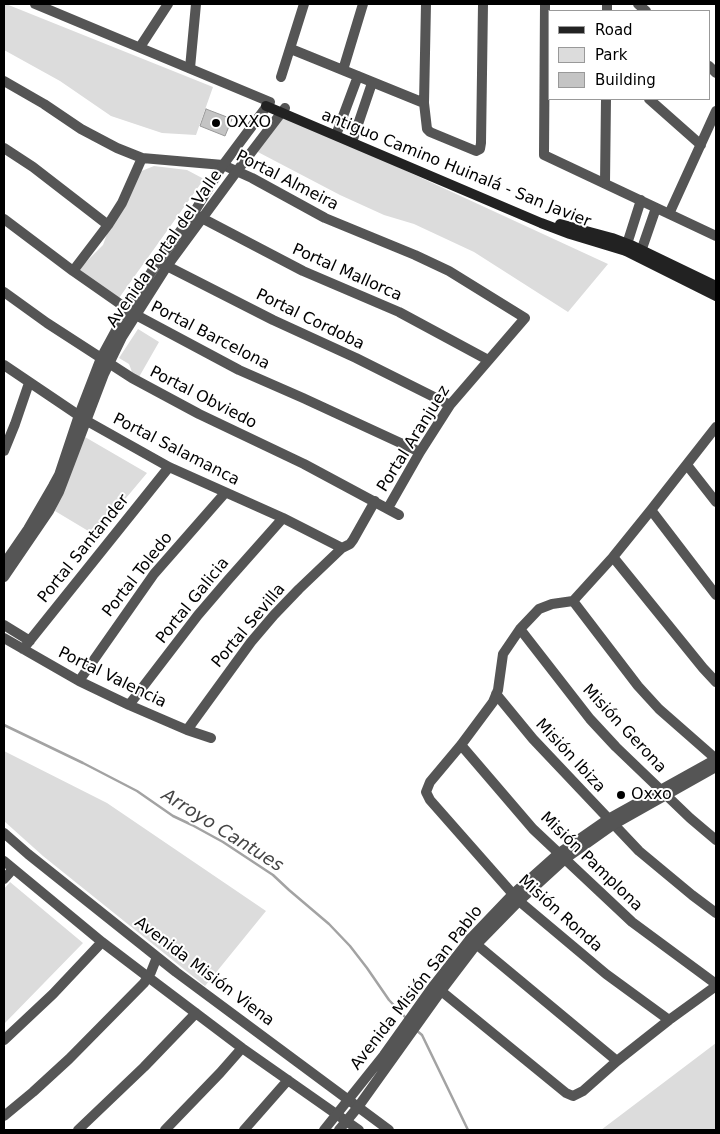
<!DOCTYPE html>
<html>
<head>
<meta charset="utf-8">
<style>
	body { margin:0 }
	#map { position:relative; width:720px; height:1134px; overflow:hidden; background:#fff; font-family:"DejaVu Sans",sans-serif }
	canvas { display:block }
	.frame { position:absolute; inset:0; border:5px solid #000; pointer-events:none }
	.legend { position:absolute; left:548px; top:10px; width:162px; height:90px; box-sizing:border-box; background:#fff; border:1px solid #999; margin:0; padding:6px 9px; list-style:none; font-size:15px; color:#000 }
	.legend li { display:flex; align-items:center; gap:10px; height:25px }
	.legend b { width:25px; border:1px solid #999 }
</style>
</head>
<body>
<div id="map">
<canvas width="720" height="1134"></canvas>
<div class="frame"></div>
<ul class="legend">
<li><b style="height:6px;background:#222"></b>Road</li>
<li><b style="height:14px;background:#dcdcdc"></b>Park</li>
<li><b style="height:14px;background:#c4c4c4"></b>Building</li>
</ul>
</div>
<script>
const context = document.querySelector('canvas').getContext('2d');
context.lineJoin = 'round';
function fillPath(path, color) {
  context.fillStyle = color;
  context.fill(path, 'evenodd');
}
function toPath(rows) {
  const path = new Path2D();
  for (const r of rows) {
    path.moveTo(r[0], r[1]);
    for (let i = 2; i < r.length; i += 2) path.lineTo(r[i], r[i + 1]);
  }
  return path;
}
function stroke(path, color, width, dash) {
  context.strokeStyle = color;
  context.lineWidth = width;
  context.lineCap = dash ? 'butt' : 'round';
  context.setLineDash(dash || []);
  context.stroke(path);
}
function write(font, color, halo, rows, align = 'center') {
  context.font = font + ' "DejaVu Sans",sans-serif';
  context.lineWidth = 4;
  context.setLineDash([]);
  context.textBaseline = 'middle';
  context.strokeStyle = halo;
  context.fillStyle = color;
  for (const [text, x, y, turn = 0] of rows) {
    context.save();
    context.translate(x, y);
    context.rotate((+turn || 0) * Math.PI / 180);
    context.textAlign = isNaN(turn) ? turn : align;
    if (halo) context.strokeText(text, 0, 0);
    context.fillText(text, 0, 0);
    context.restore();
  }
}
fillPath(toPath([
	[4,4,6,4,213,87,196,135,162,133,111,116,60,81,4,50],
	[285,115,608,264,568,312,474,252,414,224,384,215,340,195,256,151],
	[154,166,187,170,204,179,119,298,78,270,103,245,108,231,139,172],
	[138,329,159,342,139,377,132,372,129,364,119,358],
	[85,437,147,473,95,535,55,511],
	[4,751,107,803,266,911,205,986,43,856,4,821],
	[10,882,83,943,4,1024,4,889],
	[716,1043,716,1130,601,1130]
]), '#dcdcdc');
stroke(toPath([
	[4,725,83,763,137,791,173,816,192,825,223,842,273,875,289,890,329,924,350,946,367,968,389,1000,406,1018],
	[416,1030,422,1035,468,1130]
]), '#a3a3a3', 2.5);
const building = toPath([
	[206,109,232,119,225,136,200,126,206,109]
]);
fillPath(building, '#c4c4c4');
stroke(building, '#999', 1);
stroke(toPath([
	[426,4,424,103,427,129,430,132,476,151,480,149,481,143,483,4],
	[545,4,544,155,716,236],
	[638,4,646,11],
	[607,11,607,4],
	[140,47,168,4],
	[291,49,424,103],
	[709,66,716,73],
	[190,68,196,4],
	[343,70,363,4],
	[281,77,304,4],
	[4,81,44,104,81,129,117,148,142,158,223,165,252,178,325,218,415,255,449,271,525,318,450,405,420,452,388,508],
	[649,99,701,145],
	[336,135,358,76],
	[352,142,372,83],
	[4,148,33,167,108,225],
	[605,183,606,99],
	[669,214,716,111],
	[196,215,303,271,399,312,488,360],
	[4,219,73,271,136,315,239,370,303,398,420,452],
	[626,251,627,244,641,200],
	[639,257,656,208],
	[161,263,273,320,356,358,450,405],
	[73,271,108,225,122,203,142,158],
	[4,292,47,323,132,378,199,414,304,464,399,515],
	[4,365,87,421,169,467,283,518,342,548],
	[4,451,15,424,29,383],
	[687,465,716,502],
	[651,510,716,595],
	[613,557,703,668,716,682],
	[573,601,552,604,539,609,520,629,503,654,498,690,493,702,461,745,430,782,426,792,430,800,519,901,606,974,669,1020],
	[573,601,613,557,651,510,716,427],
	[573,601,638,686,659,709,716,759],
	[4,625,30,641],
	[520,629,590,719,616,747,690,818,716,840],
	[4,638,79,681,129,705,187,730,211,738],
	[23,649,169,467],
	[79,681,154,574,225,493],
	[496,694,533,739,639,851,692,895,716,913],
	[129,705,198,615,228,580,283,518],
	[187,730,251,642,274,615,299,589,342,548,350,544,353,540,375,501],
	[461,745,533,829,632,922,716,984],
	[4,833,28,854,176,972,389,1130],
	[4,861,102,942,148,977,242,1048,359,1130],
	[4,879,13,869],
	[470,939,617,1061],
	[435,986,566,1093,573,1096,583,1091,617,1061,669,1020,716,986],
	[4,1040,53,994,102,942],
	[4,1116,33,1092,69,1059,144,983,151,972,157,957],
	[78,1130,144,1067,196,1013],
	[165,1130,220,1073,242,1048],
	[244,1130,288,1080]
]), '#555', 10);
stroke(toPath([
	[4,564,28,529,53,486,59,475,79,415,101,358,120,323,158,261,193,214,223,165,270,102,35,4],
	[4,577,49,511,59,492,104,374,122,337,167,266,237,171,285,108],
	[324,1130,384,1055,434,985,470,939,513,894,559,853,608,819,716,759],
	[339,1130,358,1107,441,991,476,945,519,901,565,859,613,825,716,767]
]), '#555', 10);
stroke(toPath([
	[266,106,541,223,570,234,626,251,716,296],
	[560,224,612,238,633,246,716,286]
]), '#222', 10);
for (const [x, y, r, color] of [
	[216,123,5,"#000"],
	[621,795,5,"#000"]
]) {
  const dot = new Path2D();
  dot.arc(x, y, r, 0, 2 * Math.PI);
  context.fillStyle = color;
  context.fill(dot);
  stroke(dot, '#fff', 2);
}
write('16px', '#000', '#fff', [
	["OXXO",226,123],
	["Oxxo",631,795]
], 'left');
write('16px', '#000', '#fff', [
	["antiguo Camino Huinalá - San Javier",456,169,22],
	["Portal Almeira",287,181,27],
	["Avenida Portal del Valle",165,249,-55],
	["Portal Mallorca",347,273,24],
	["Portal Cordoba",310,320,26],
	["Portal Barcelona",210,336,27],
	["Portal Obviedo",203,398,27],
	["Portal Aranjuez",414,439,-58],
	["Portal Salamanca",176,450,27],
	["Portal Santander",84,549,-51],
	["Portal Toledo",138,575,-52],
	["Portal Galicia",193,601,-51],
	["Portal Sevilla",249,626,-50],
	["Portal Valencia",112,678,26],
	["Misión Gerona",624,729,47],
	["Misión Ibiza",570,756,47],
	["Misión Pamplona",591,862,44],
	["Misión Ronda",560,914,42],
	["Avenida Misión Viena",204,972,37],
	["Avenida Misión San Pablo",417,988,-52]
]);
write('italic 18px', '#444', '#fff', [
	["Arroyo Cantues",222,831,32]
]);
</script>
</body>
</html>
